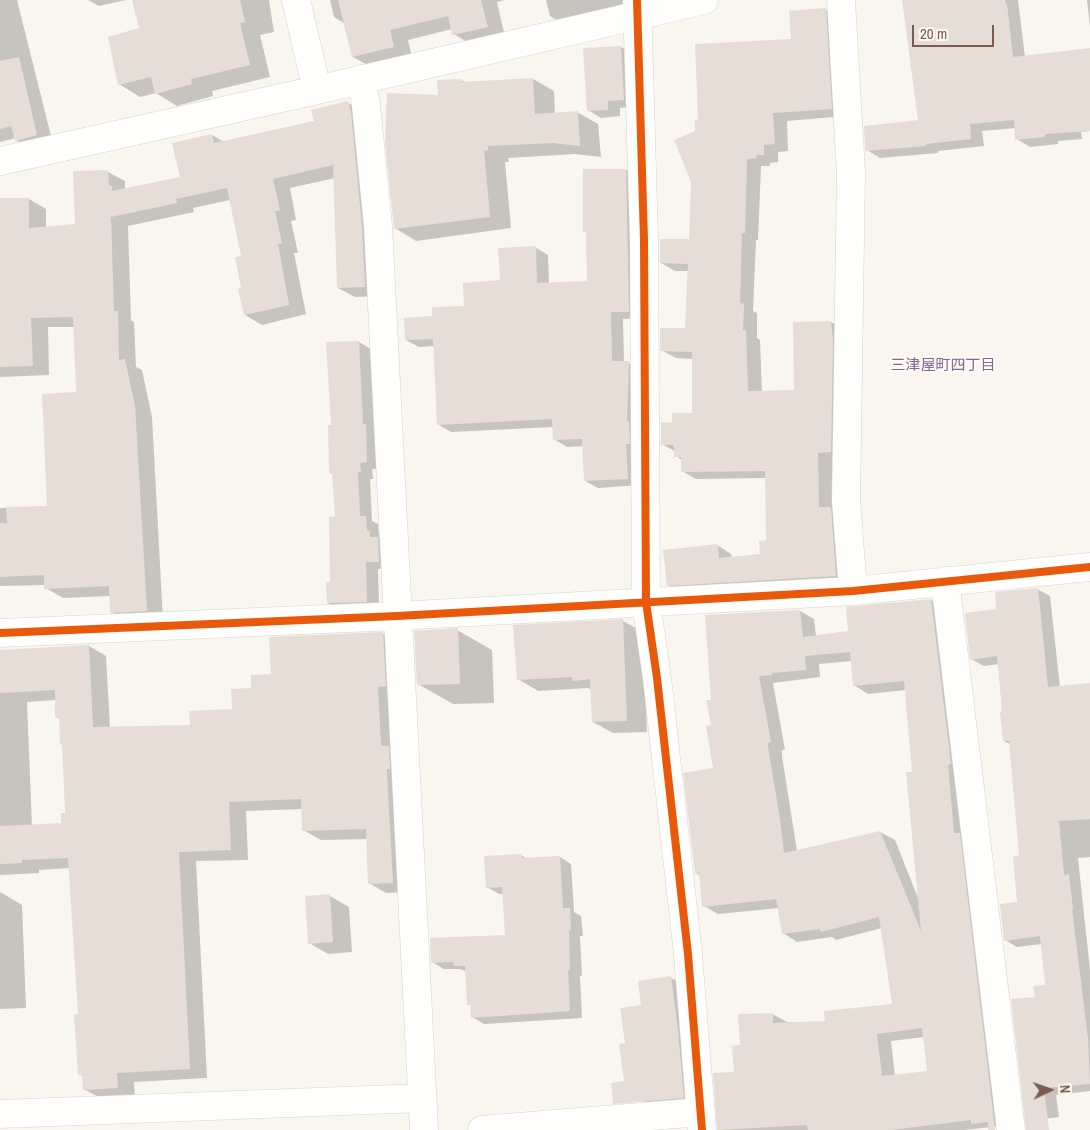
<!DOCTYPE html>
<html>
<head>
<meta charset="utf-8">
<style>
	body { margin:0 }
	#map { position:relative; width:1090px; height:1130px; overflow:hidden; background:#f9f5ef; font-family:"Archivo Narrow",sans-serif }
	canvas { display:block }
	.north { position:absolute; left:1025px; top:1065px; width:50px; height:50px; -webkit-text-stroke:4px #fffaf2; paint-order:stroke; rotate:87deg; font-size:14px; font-weight:700; line-height:20px; text-align:center; color:#7a5b4c }
	.north::after { content:''; display:block; margin:auto; width:18px; height:22px; background:#7a5b4c; clip-path:polygon(50% 0,100% 100%,50% 72%,0 100%) }
	.scale { position:absolute; left:912px; top:25px; width:82px; height:22px; box-sizing:border-box; border:2px solid #7a5b4c; border-top:0; padding-left:6px; font-size:15px; line-height:18px; white-space:nowrap; color:#7a5b4c; -webkit-text-stroke:4px #fffaf2; paint-order:stroke }
</style>
</head>
<body>
<div id="map">
<canvas width="1090" height="1130"></canvas>
<div class="north">N</div>
<div class="scale">20 m</div>
</div>
<script>
const context = document.querySelector('canvas').getContext('2d');
context.lineJoin = 'round';
function fillPath(path, color) {
  context.fillStyle = color;
  context.fill(path, 'evenodd');
}
function toPath(rows) {
  const path = new Path2D();
  for (const r of rows) {
    path.moveTo(r[0], r[1]);
    for (let i = 2; i < r.length; i += 2) path.lineTo(r[i], r[i + 1]);
  }
  return path;
}
function stroke(path, color, width, dash) {
  context.strokeStyle = color;
  context.lineWidth = width;
  context.lineCap = dash ? 'butt' : 'round';
  context.setLineDash(dash || []);
  context.stroke(path);
}
function write(font, color, halo, rows, align = 'center') {
  context.font = font + ' "Archivo Narrow","Noto Sans JP",sans-serif';
  context.lineWidth = 4.5;
  context.setLineDash([]);
  context.textBaseline = 'middle';
  context.strokeStyle = halo;
  context.fillStyle = color;
  for (const [text, x, y, turn = 0] of rows) {
    context.save();
    context.translate(x, y);
    context.rotate((+turn || 0) * Math.PI / 180);
    context.textAlign = isNaN(turn) ? turn : align;
    if (halo) context.strokeText(text, 0, 0);
    context.fillText(text, 0, 0);
    context.restore();
  }
}
fillPath(toPath([
	[0,0,17,0,53,144,32,149,16,140,16,138,0,142],
	[88,0,126,0,99,6],
	[133,0,269,0,274,32,260,35,270,77,212,91,213,96,177,106,156,93,140,97,119,84,140,29],
	[330,0,505,0,497,2,505,37,472,45,454,34,452,29,408,40,412,57,371,67,353,57,344,23,334,17],
	[546,0,640,0,640,5,621,4,623,13,568,27,550,16],
	[903,0,1018,0,1025,57,1090,49,1090,131,1081,132,1082,139,1058,141,1058,144,1030,147,1017,139,1016,128,982,131,984,146,938,151,938,153,880,158,867,150,920,121],
	[1087,0,1090,0,1090,26],
	[826,10,840,18,845,116,787,121,788,151,778,152,778,162,770,163,770,166,761,166,758,240,756,240,753,311,757,313,757,338,760,340,762,392,796,391,831,322,845,330,845,460,832,461,833,509,845,516,850,584,682,593,668,585,717,545,731,554,732,558,762,555,767,541,766,478,696,479,682,471,682,460,676,456,676,452,662,444,673,424,693,415,693,359,676,358,661,350,686,330,689,271,675,271,661,263,690,240,696,132,700,121],
	[621,47,633,54,636,106,620,108,620,116,601,118,588,110],
	[533,79,554,91,555,114,577,112,598,124,601,157,575,154,508,158,509,162,505,162,511,228,416,241,395,228,439,97,461,80,467,83],
	[348,103,365,113,382,296,355,297,338,288,335,178,290,188,296,220,291,221,298,253,294,253,306,314,262,325,245,315,242,289,242,257,230,200,193,208,194,212,128,226,131,320,134,322,136,367,142,370,152,417,163,620,129,622,111,612,111,596,63,598,46,588,45,585,0,586,0,508,49,507,77,394,75,327,48,327,49,375,0,377,0,199,29,199,46,209,46,228,76,226,108,172,125,181,125,189,181,178,212,135,224,142,315,122],
	[626,170,638,177,641,318,623,319,624,363,629,363,641,370,640,485,598,488,585,481,584,446,567,447,554,439,554,427,451,432,439,425,435,346,419,347,406,340,433,317,466,307,501,281,536,248,548,255,549,284,588,282,588,233,584,231],
	[359,342,371,349,379,469,372,469,373,479,370,479,372,521,378,524,379,537,382,539,391,568,378,569,379,608,340,610,328,603,332,583,336,518,334,475,330,473,332,426],
	[1037,589,1050,596,1060,687,1090,684,1090,857,1078,858,1090,970,1090,1091,1056,1095,1059,1117,1038,1120,1036,998,1046,986,1042,944,1017,947,1005,940,1018,903,1021,857,1010,744,1004,741,999,664,984,666,971,659,998,610],
	[931,600,946,608,1008,1125,965,1130,719,1130,741,1046,772,1014,787,1022,827,1022,894,1005,882,928,836,940,832,937,797,942,783,933,779,908,718,914,704,906,700,875,696,873,714,769,713,701,800,611,814,619,816,636,850,632],
	[852,661,854,685,868,694,906,690,913,773,918,898,895,840,880,832,797,851,782,756,782,750,785,750,773,683,820,677,819,664],
	[925,1037,929,1072,895,1076,891,1041],
	[623,621,643,632,647,732,613,733,593,722,592,690,588,688,538,691,518,679],
	[457,630,492,650,494,703,453,704,418,684],
	[383,634,400,644,410,892,386,893,369,883,368,839,321,840,303,830,303,809,246,811,248,860,196,861,207,1078,134,1082,135,1097,102,1099,84,1089,84,1077,79,1074,80,1015,70,868,39,870,39,873,0,875,0,651,89,646,106,656,110,728,191,726,234,710,253,689,273,675],
	[56,700,56,717,61,719,61,744,64,745,67,814,63,824,32,826,27,702],
	[521,855,527,859,560,857,571,864,574,912,581,916,583,936,580,936,582,976,580,976,582,1018,484,1024,472,1017,467,972,460,969,444,969,432,962,506,936,504,894,499,894,487,887],
	[0,892,22,905,26,1008,0,1009],
	[330,896,349,907,352,952,328,954,309,943],
	[671,978,684,985,696,1104,655,1108,642,1100,642,1007]
]), '#0003');
fillPath(toPath([
	[132,0,240,0,245,22,240,23,250,65,191,79,192,84,155,94,151,77,118,85,108,37,139,28],
	[338,0,481,0,488,27,452,35,448,16,390,30,394,47,352,57],
	[902,0,1005,0,1006,4,1007,4,1013,57,1090,48,1090,131,1045,134,1045,137,1015,140,1014,120,970,124,971,139,926,144,926,146,865,151,864,126,918,120],
	[826,8,832,109,773,113,775,144,764,145,764,155,756,155,757,158,747,159,745,233,742,233,740,303,744,304,743,330,746,330,748,391,794,390,793,322,831,321,833,340,831,452,818,453,819,507,831,507,836,576,667,586,663,550,718,544,719,558,760,554,759,541,766,540,765,471,681,472,681,457,674,457,674,445,661,445,661,422,672,423,672,413,692,413,692,352,660,351,660,328,685,328,688,264,660,263,660,239,689,239,691,182,674,140,695,131,695,120,698,120,695,44,791,39,789,11],
	[621,46,624,100,608,101,608,110,587,111,583,48],
	[19,57,37,135,15,141,11,126,0,129,0,61],
	[533,78,535,114,578,111,580,146,553,143,488,146,488,150,484,151,490,217,394,229,385,142,387,93,438,95,437,80,462,79,462,82],
	[348,101,351,112,362,227,365,287,337,288,333,165,273,179,280,210,275,211,282,243,278,244,289,305,244,315,238,289,241,288,235,257,241,256,227,188,176,199,177,203,111,217,114,311,118,311,119,360,125,359,135,406,147,611,110,613,109,586,44,589,44,575,0,577,0,523,7,523,6,507,47,506,42,394,76,392,73,317,31,318,33,366,0,367,0,198,29,198,29,228,75,224,73,171,108,170,109,186,112,186,112,191,180,177,172,143,212,134,214,143,314,121,311,110],
	[583,169,626,169,629,312,611,312,612,361,629,361,627,421,629,421,630,444,626,444,628,479,584,481,582,439,553,440,552,419,437,425,433,339,405,340,404,318,432,316,432,307,464,306,463,283,500,280,498,248,536,246,537,283,587,281,586,232,583,232],
	[359,341,363,424,366,424,367,462,360,463,361,472,358,472,360,516,366,516,367,531,370,531,370,537,378,537,379,562,366,562,367,602,327,603,326,582,330,582,329,517,335,516,332,473,329,473,328,425,331,425,326,342],
	[1038,588,1048,687,1090,683,1090,819,1059,821,1064,875,1069,874,1073,909,1072,909,1088,1039,1090,1084,1044,1088,1049,1130,1026,1130,1011,999,1035,997,1033,986,1045,985,1040,936,1004,941,1000,904,1017,902,1013,856,1019,856,1009,741,1003,741,1000,712,1002,711,997,656,970,660,965,613,996,609,995,592],
	[931,599,951,764,948,765,954,833,960,833,995,1130,988,1130,988,1122,971,1124,971,1120,891,1130,808,1130,807,1125,717,1130,713,1073,734,1072,732,1046,740,1045,738,1014,773,1013,773,1023,825,1021,824,1011,892,1004,879,917,821,932,820,929,782,934,776,899,702,907,699,873,695,873,683,773,713,768,706,726,711,725,706,700,711,700,705,615,800,610,803,637,848,631,846,607],
	[850,652,853,686,904,681,912,772,906,772,921,931,880,831,784,853,780,819,768,747,768,743,771,742,759,676,772,675,772,673,806,670,805,656],
	[922,1028,927,1071,882,1076,877,1034],
	[623,619,627,721,592,722,590,679,573,681,572,677,517,680,513,625],
	[458,628,460,684,417,685,414,631],
	[383,632,386,686,378,687,381,746,389,746,390,769,387,769,387,774,393,883,368,884,366,829,302,831,301,799,229,802,231,850,179,852,190,1069,117,1073,118,1088,83,1090,82,1075,78,1075,74,1014,78,1014,68,858,22,860,22,863,0,864,0,826,61,823,61,813,65,813,62,744,60,745,59,717,55,717,55,690,0,693,0,650,89,645,93,727,190,725,189,711,232,709,231,689,251,688,251,675,271,674,269,637],
	[522,854,522,858,560,856,563,908,570,908,571,930,569,930,570,970,568,970,570,1011,471,1018,470,1005,467,1005,465,966,454,966,453,962,431,963,430,938,505,935,502,887,486,888,484,856],
	[330,894,333,942,308,944,305,896],
	[671,976,678,1030,684,1098,613,1104,611,1083,624,1081,619,1044,625,1043,620,1008,641,1005,638,981]
]), '#e6ded6');
const street = toPath([
	[296,0,317,90],
	[637,0,644,240,646,602,657,678,688,954,702,1130],
	[841,0,851,173,846,500,853,591],
	[361,79,366,105,378,226,424,1130],
	[0,161,317,90,704,0],
	[945,581,1011,1130],
	[0,633,397,616,853,591,1090,567],
	[0,1114,422,1098],
	[482,1130,701,1112]
]);
stroke(street, '#d9d2cd', 29);
stroke(street, '#fefefd', 28);
stroke(toPath([
	[637,0,644,240,646,602,657,678,688,954,702,1130],
	[0,633,397,616,853,591,1090,567]
]), '#e8590c', 8);
write('15px', '#836596', '#fffaf2', [
	["三津屋町四丁目",943,366]
]);
</script>
</body>
</html>
